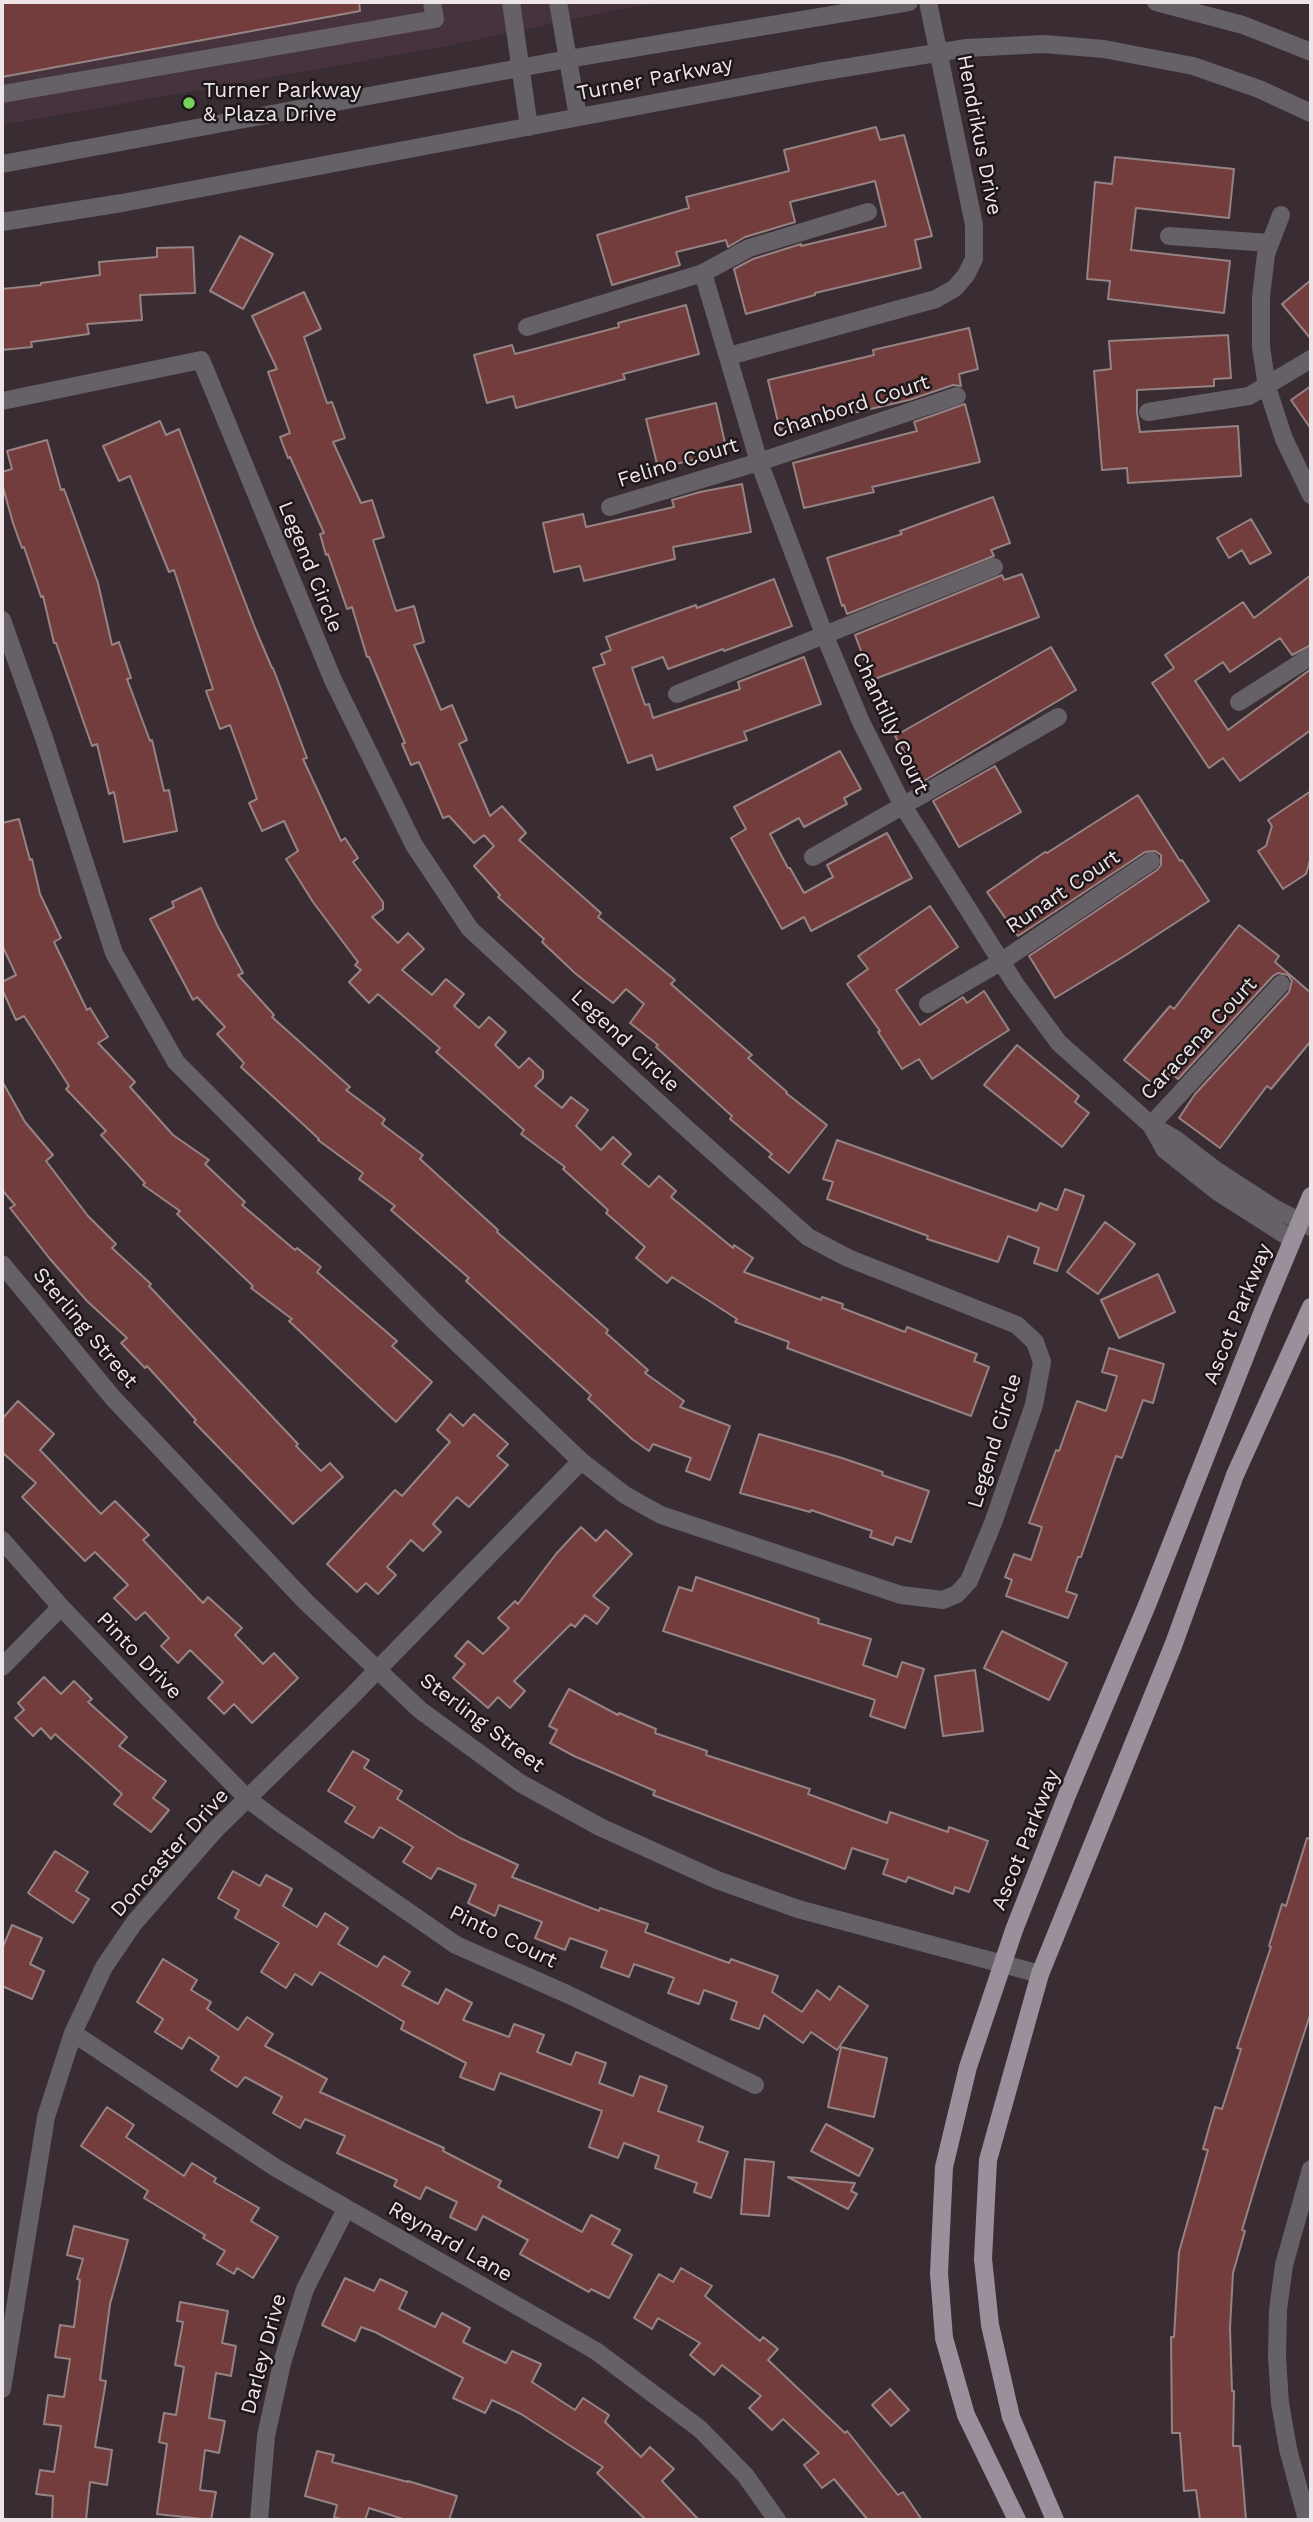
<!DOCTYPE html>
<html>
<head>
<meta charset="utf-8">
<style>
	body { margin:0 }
	#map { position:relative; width:1313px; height:2522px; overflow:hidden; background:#3a2c33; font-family:"Work Sans",sans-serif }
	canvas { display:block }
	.frame { position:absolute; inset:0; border:4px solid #eee5e9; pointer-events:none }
</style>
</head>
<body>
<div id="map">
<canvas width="1313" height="2522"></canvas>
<div class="frame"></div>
</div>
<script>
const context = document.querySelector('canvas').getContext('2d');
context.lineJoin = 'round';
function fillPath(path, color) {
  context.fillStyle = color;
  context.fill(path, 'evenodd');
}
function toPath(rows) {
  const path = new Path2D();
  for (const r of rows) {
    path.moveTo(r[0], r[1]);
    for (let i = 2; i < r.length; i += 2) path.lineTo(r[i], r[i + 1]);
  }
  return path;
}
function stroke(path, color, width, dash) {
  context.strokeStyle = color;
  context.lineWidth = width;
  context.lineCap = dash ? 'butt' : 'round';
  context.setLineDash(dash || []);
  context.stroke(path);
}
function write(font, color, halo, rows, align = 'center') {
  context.font = font + ' "Work Sans",sans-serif';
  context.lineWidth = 5;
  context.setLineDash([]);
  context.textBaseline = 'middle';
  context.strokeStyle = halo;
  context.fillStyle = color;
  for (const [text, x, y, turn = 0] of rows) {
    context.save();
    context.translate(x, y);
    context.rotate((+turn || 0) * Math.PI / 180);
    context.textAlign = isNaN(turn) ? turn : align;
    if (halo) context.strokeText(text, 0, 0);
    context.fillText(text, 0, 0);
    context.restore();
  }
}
fillPath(toPath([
	[2,2,673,2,626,8,442,47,2,125]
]), '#47333d');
const building = toPath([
	[2,2,359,2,360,11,2,77,2,2],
	[876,127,880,140,904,135,932,236,915,240,921,268,815,293,815,295,746,314,734,269,753,259,801,244,801,246,886,226,875,181,790,202,795,222,745,237,728,247,726,240,676,252,680,265,612,285,597,235,689,208,686,197,789,171,784,150,876,127],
	[1115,157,1234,169,1229,218,1136,208,1131,250,1230,261,1224,313,1108,299,1110,281,1087,279,1095,182,1112,184,1115,157],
	[240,236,273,254,243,309,210,291,240,236],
	[193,247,195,293,140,295,142,320,87,324,89,334,31,342,32,347,2,350,2,289,41,285,41,283,100,275,99,262,157,257,157,248,193,247],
	[1311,280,1311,339,1282,304,1311,280],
	[304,292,321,329,304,337,327,403,332,402,345,438,333,442,361,503,372,500,384,537,373,540,396,611,414,606,424,642,414,645,441,710,452,705,467,740,459,744,490,816,502,806,526,833,519,840,601,913,598,917,675,980,671,984,752,1055,748,1058,787,1092,786,1093,827,1125,789,1173,769,1157,772,1154,730,1119,732,1116,656,1047,658,1045,630,1023,644,1004,626,989,613,1003,576,974,542,942,544,939,498,897,500,895,474,866,494,846,484,835,474,843,449,816,443,818,419,762,411,765,402,744,405,743,369,657,367,657,352,607,347,609,328,554,326,555,320,534,324,533,290,457,288,458,280,437,290,433,268,372,277,369,252,316,304,292],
	[686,305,699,354,623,374,625,379,516,408,513,396,487,403,474,355,512,345,515,354,619,327,618,323,686,305],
	[969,328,978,369,959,374,961,386,953,385,909,400,780,430,768,380,874,355,873,350,969,328],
	[1228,335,1231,378,1214,379,1214,386,1137,390,1137,413,1140,432,1238,426,1241,476,1128,483,1127,468,1102,470,1094,371,1111,369,1109,341,1228,335],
	[1311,386,1311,429,1291,400,1311,386],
	[716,403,727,452,658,468,646,419,716,403],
	[965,404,980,462,872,487,874,492,804,508,793,463,917,431,914,422,965,404],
	[160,421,166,435,179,429,255,628,272,668,273,668,307,758,303,759,341,841,345,838,358,858,353,862,383,902,383,909,372,917,398,943,408,933,424,949,402,970,432,995,446,979,464,994,454,1006,479,1028,489,1017,506,1032,495,1045,519,1068,529,1058,543,1071,543,1078,535,1086,562,1108,571,1097,588,1110,576,1126,601,1150,613,1137,631,1154,622,1164,649,1187,659,1176,676,1191,671,1197,733,1248,734,1245,753,1258,744,1272,821,1300,822,1297,843,1304,842,1308,905,1332,907,1327,977,1354,974,1361,989,1367,971,1416,787,1348,789,1342,735,1322,737,1319,672,1277,667,1283,636,1258,645,1247,606,1213,608,1210,563,1169,565,1167,521,1134,524,1130,436,1052,440,1048,378,994,369,1003,349,982,361,970,355,965,358,962,313,902,286,859,298,851,284,821,262,831,249,803,257,799,230,725,220,729,206,691,213,689,174,570,169,572,130,476,119,481,103,446,160,421],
	[47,440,61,490,64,489,98,583,112,645,119,642,131,678,127,679,150,741,152,740,164,791,169,790,177,831,124,842,114,792,109,794,97,744,92,746,56,643,54,643,43,596,41,597,24,547,22,548,13,523,2,484,2,472,12,469,7,451,47,440],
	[742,484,751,532,673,547,675,559,584,581,580,566,554,572,543,523,583,514,586,527,674,507,672,500,700,492,742,484],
	[993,497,1010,543,991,550,994,556,847,614,844,605,842,606,827,558,902,534,900,531,993,497],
	[1251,519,1271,553,1250,564,1242,550,1229,558,1217,538,1251,519],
	[1022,574,1039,617,872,680,855,635,1002,575,1004,580,1022,574],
	[1311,575,1311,645,1292,655,1280,638,1230,672,1223,662,1195,681,1228,730,1311,669,1311,730,1240,781,1223,758,1209,768,1152,683,1174,668,1165,655,1243,602,1254,618,1311,575],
	[774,579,792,626,724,651,723,649,668,669,663,657,632,668,645,705,649,704,653,718,740,689,738,682,804,657,821,704,744,732,747,740,657,770,652,755,628,763,593,668,605,664,601,654,611,650,606,637,696,605,697,608,774,579],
	[1051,647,1076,690,922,782,895,736,1051,647],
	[840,751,861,789,844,798,847,804,804,827,799,818,770,834,788,868,790,868,804,893,833,877,827,865,887,833,912,878,811,931,804,917,782,929,731,838,746,829,734,807,840,751],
	[995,766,1021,812,959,847,933,801,995,766],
	[1311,791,1311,857,1306,874,1283,889,1258,851,1266,846,1272,826,1268,820,1311,791],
	[1138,795,1180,861,1182,860,1209,901,1126,955,1055,998,1029,956,1157,870,1161,865,1161,855,1155,851,1145,852,1018,936,987,892,1045,852,1047,853,1138,795],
	[19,819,30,860,32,859,40,894,61,938,54,942,87,1010,90,1008,108,1037,98,1043,135,1082,130,1087,173,1135,209,1160,205,1164,245,1202,242,1205,295,1250,297,1248,321,1267,317,1272,397,1341,392,1346,432,1382,396,1422,289,1321,292,1319,251,1288,253,1286,177,1214,180,1211,143,1185,145,1183,101,1135,106,1131,66,1089,69,1086,24,1016,16,1020,2,989,2,982,16,975,2,945,2,823,19,819],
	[201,888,217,925,243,973,238,975,274,1015,272,1017,350,1087,346,1090,385,1119,382,1124,423,1155,420,1159,498,1230,497,1232,608,1330,606,1333,648,1370,645,1373,684,1401,680,1407,730,1426,710,1480,686,1471,691,1458,653,1444,649,1451,632,1439,588,1399,591,1395,466,1281,469,1278,391,1210,395,1206,359,1179,363,1173,318,1140,319,1139,241,1067,244,1063,217,1034,225,1027,197,997,193,1000,150,919,174,907,172,902,201,888],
	[930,906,958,947,896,990,920,1025,963,997,967,1003,984,991,1009,1030,932,1079,919,1059,902,1069,878,1032,880,1031,847,984,868,969,858,956,930,906],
	[1239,925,1279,956,1275,962,1311,993,1311,1041,1271,1089,1267,1086,1220,1148,1179,1118,1195,1094,1289,992,1292,981,1288,975,1278,973,1273,976,1178,1079,1171,1073,1158,1088,1124,1060,1170,1006,1174,1009,1239,925],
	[1017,1045,1079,1096,1075,1102,1089,1113,1062,1147,984,1085,1017,1045],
	[2,1081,25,1122,53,1155,46,1161,88,1216,116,1244,112,1248,151,1284,149,1286,298,1444,296,1446,321,1471,330,1463,343,1477,293,1524,194,1422,196,1420,147,1366,145,1368,121,1343,127,1338,87,1301,50,1259,10,1208,15,1205,2,1190,2,1081],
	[837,1140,1037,1211,1040,1203,1057,1210,1065,1189,1084,1196,1057,1271,1034,1263,1039,1248,1008,1236,998,1262,927,1239,928,1236,827,1199,833,1182,823,1179,837,1140],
	[1105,1222,1135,1244,1098,1294,1067,1272,1105,1222],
	[1158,1274,1175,1312,1119,1338,1101,1300,1158,1274],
	[1109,1348,1164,1364,1153,1403,1143,1400,1122,1458,1116,1456,1081,1557,1078,1557,1066,1591,1077,1595,1068,1618,1006,1596,1012,1580,1005,1577,1014,1554,1031,1560,1042,1527,1029,1523,1056,1450,1059,1451,1077,1401,1106,1411,1117,1376,1102,1372,1109,1348],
	[18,1401,54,1434,40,1450,101,1514,115,1501,149,1535,143,1540,203,1603,208,1597,242,1628,235,1635,263,1664,274,1653,298,1678,252,1723,234,1704,224,1714,208,1698,223,1682,190,1650,178,1663,161,1646,169,1638,145,1612,136,1620,114,1598,128,1585,95,1552,85,1561,22,1497,36,1483,2,1452,2,1419,18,1401],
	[450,1414,463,1426,474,1414,508,1444,497,1456,508,1465,469,1507,457,1497,433,1524,441,1532,423,1551,411,1540,387,1567,396,1575,378,1594,366,1583,357,1592,327,1564,395,1490,402,1496,450,1442,437,1430,450,1414],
	[759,1434,842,1458,883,1472,882,1475,929,1491,911,1542,896,1537,893,1545,870,1537,872,1531,811,1510,810,1512,740,1493,759,1434],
	[581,1527,596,1541,606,1530,632,1554,593,1596,609,1608,597,1624,585,1615,575,1627,571,1624,514,1681,525,1691,510,1708,498,1697,488,1708,453,1678,465,1664,455,1656,468,1641,483,1654,509,1628,498,1618,515,1601,518,1604,556,1554,581,1527],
	[696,1577,819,1619,818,1623,871,1639,863,1665,897,1677,902,1662,924,1669,905,1728,870,1716,875,1700,663,1631,679,1587,692,1591,696,1577],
	[1002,1631,1067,1663,1049,1700,984,1668,1002,1631],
	[975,1670,983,1731,943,1736,935,1676,975,1670],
	[44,1677,61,1694,74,1681,92,1699,88,1702,127,1737,119,1746,166,1781,153,1798,169,1810,151,1832,114,1804,122,1794,55,1734,51,1739,41,1728,33,1736,15,1718,24,1710,18,1703,44,1677],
	[569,1689,618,1715,619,1713,656,1729,655,1733,707,1751,706,1755,810,1789,808,1794,887,1823,890,1812,948,1832,949,1827,988,1841,969,1892,955,1887,953,1894,908,1877,906,1882,883,1874,888,1860,852,1848,845,1869,653,1795,655,1791,574,1756,550,1743,557,1730,549,1726,569,1689],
	[353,1751,369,1760,364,1768,402,1791,397,1799,460,1838,518,1865,512,1877,599,1911,600,1908,648,1924,645,1932,729,1963,731,1959,778,1976,772,1992,802,2012,817,1990,830,2000,839,1986,868,2006,837,2050,811,2032,803,2043,764,2015,759,2029,731,2019,737,2002,704,1990,699,2004,668,1993,674,1978,634,1964,629,1977,601,1967,607,1951,570,1938,565,1950,535,1938,542,1922,499,1905,495,1916,468,1903,476,1885,438,1868,431,1879,403,1862,413,1847,380,1827,373,1838,345,1822,355,1807,328,1791,353,1751],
	[1307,1838,1311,1839,1311,2012,1261,2167,1242,2230,1245,2231,1233,2273,1230,2328,1232,2391,1234,2391,1233,2446,1240,2446,1246,2520,1200,2520,1196,2490,1184,2491,1180,2433,1172,2433,1171,2337,1174,2337,1179,2252,1208,2150,1203,2149,1215,2107,1222,2109,1241,2049,1237,2048,1271,1947,1269,1946,1282,1904,1286,1906,1307,1838],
	[55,1851,88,1872,76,1891,89,1899,73,1923,28,1893,55,1851],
	[233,1871,260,1886,266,1875,292,1889,283,1906,317,1927,325,1913,348,1928,338,1944,377,1967,384,1956,410,1972,402,1985,438,2004,446,1989,472,2003,463,2020,509,2037,514,2024,544,2035,537,2052,571,2065,576,2052,606,2063,599,2083,633,2096,640,2076,667,2086,658,2111,703,2127,698,2141,728,2152,711,2198,694,2192,697,2183,655,2168,659,2156,624,2143,618,2158,589,2147,602,2111,500,2073,494,2090,460,2077,466,2063,401,2029,404,2022,320,1972,312,1985,295,1974,286,1988,261,1972,279,1943,235,1918,239,1910,218,1898,233,1871],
	[12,1925,42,1938,30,1964,44,1971,32,1999,2,1986,2,1949,12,1925],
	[163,1959,197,1980,191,1990,211,2002,207,2009,238,2030,247,2017,273,2034,265,2046,327,2079,320,2092,444,2148,443,2151,501,2181,498,2187,582,2232,591,2215,620,2230,612,2244,632,2255,609,2298,591,2289,589,2292,520,2254,528,2240,483,2216,476,2230,450,2217,457,2202,426,2187,420,2199,394,2186,397,2180,337,2153,345,2136,305,2119,300,2128,273,2113,282,2097,245,2077,237,2087,211,2070,219,2057,189,2037,182,2049,155,2032,163,2019,137,2002,163,1959],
	[841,2047,887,2058,874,2117,828,2107,841,2047],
	[107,2107,134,2125,126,2137,160,2160,184,2176,192,2163,216,2178,214,2182,259,2208,251,2221,278,2237,253,2278,237,2268,234,2274,217,2264,225,2251,203,2238,205,2235,144,2198,148,2191,81,2146,107,2107],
	[826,2124,873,2149,859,2176,811,2151,826,2124],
	[745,2159,774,2162,769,2216,741,2214,745,2159],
	[788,2177,855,2183,851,2191,857,2194,848,2209,788,2177],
	[74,2226,128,2240,110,2304,100,2380,106,2381,95,2447,112,2450,107,2485,90,2482,86,2520,52,2520,53,2496,36,2494,40,2470,54,2472,61,2426,44,2424,48,2395,64,2397,70,2359,55,2357,60,2325,74,2327,80,2280,77,2279,83,2259,67,2255,74,2226],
	[681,2268,712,2286,705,2296,760,2341,763,2337,778,2349,768,2360,845,2433,847,2431,898,2495,903,2492,922,2520,868,2520,834,2479,822,2488,804,2465,819,2453,783,2419,772,2430,749,2408,761,2396,722,2365,714,2375,690,2355,700,2343,658,2318,652,2329,634,2318,659,2274,673,2282,681,2268],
	[345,2278,374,2291,380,2279,407,2292,399,2309,435,2327,442,2313,470,2328,463,2342,506,2363,512,2351,541,2364,532,2382,575,2410,583,2398,609,2415,605,2422,641,2457,650,2447,674,2469,662,2481,699,2520,646,2520,597,2473,603,2467,521,2414,492,2400,485,2413,453,2398,463,2378,375,2332,361,2327,355,2341,322,2325,345,2278],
	[180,2302,228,2311,222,2343,236,2346,231,2376,216,2373,209,2418,225,2421,219,2453,205,2450,200,2490,216,2492,211,2520,157,2514,167,2444,159,2442,164,2413,176,2415,184,2367,175,2365,183,2322,177,2321,180,2302],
	[890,2389,909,2410,891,2426,872,2405,890,2389],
	[317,2451,334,2455,332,2462,408,2482,408,2481,457,2496,449,2520,406,2520,369,2508,365,2520,344,2520,334,2517,337,2505,305,2496,317,2451]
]);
fillPath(building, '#733d3e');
stroke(building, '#968383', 2);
stroke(toPath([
	[511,2,529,127],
	[558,2,578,117],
	[1156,2,1243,25,1311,52],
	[2,94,435,19,432,2],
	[2,164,568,59,909,2],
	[1281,215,1266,254,1261,297,1261,347,1267,387,1284,439,1311,495],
	[2,222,122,203,819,72,967,48,1044,44,1104,49,1193,66,1259,89,1311,113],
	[1169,236,1270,243],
	[703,273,759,462,824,634,861,722,903,806,1016,985,1059,1043,1151,1125,1175,1139,1214,1169,1274,1208,1311,1227],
	[527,327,703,273,749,248,868,212],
	[729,356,936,299,955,288,966,275,974,259,974,225,928,2],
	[2,401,201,360,333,680,414,845,470,929,685,1127,808,1237,848,1258,1017,1325,1035,1342,1042,1362,1034,1405,993,1523,969,1581,957,1594,943,1600,901,1595,661,1515,625,1495,581,1461,433,1320,176,1062,114,953,44,738,2,620],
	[1148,412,1249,396,1311,359],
	[610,507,759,462,957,396],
	[677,694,994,567],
	[1239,702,1311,656],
	[813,857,1058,717],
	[928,1004,1002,961,1151,861],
	[1151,1125,1281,984],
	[1151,1125,1165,1150,1218,1192,1293,1240],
	[2,1264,113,1398,306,1602,420,1710,520,1783,600,1827,717,1880,798,1909,1040,1974],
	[2,1540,61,1607,147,1697,249,1800,277,1821,456,1945,567,1994,755,2085],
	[2,1667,61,1607],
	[73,2033,276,2168,596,2351,700,2429,745,2475,777,2520],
	[2,2389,46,2117,73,2033,104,1967,134,1923,215,1830,350,1698,581,1461],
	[259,2520,266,2436,282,2363,305,2289,346,2209],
	[1307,2520,1288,2449,1280,2403,1277,2357,1278,2310,1284,2265,1311,2169]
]), '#656167', 18);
stroke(toPath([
	[1017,2520,966,2415,944,2338,939,2273,944,2167,968,2067,1014,1930,1067,1795,1147,1605,1263,1311,1311,1196],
	[1055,2520,1011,2417,990,2325,983,2259,988,2160,1040,1974,1173,1646,1235,1475,1311,1307]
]), '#99909b', 18);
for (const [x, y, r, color] of [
	[189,103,7,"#75d25b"]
]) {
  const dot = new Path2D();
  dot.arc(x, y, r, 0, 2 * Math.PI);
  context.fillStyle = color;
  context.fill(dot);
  stroke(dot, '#1d171a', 2.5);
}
write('21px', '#eee5e9', '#1d171a', [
	["Turner Parkway",655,79,-11],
	["Hendrikus Drive",979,135,79],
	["Chanbord Court",851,407,-18],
	["Felino Court",678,463,-17],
	["Legend Circle",310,567,68],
	["Chantilly Court",890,723,65],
	["Runart Court",1063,892,-34],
	["Caracena Court",1199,1039,-47],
	["Legend Circle",625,1041,43],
	["Ascot Parkway",1238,1314,-68],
	["Sterling Street",85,1328,50],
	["Legend Circle",995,1441,-73],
	["Pinto Drive",139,1656,46],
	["Sterling Street",482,1723,37],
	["Ascot Parkway",1026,1840,-68],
	["Doncaster Drive",170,1853,-48],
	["Pinto Court",503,1937,26],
	["Reynard Lane",450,2242,30],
	["Darley Drive",264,2354,-75]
]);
write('21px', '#eee5e9', '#1d171a', [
	["Turner Parkway",203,91],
	["& Plaza Drive",203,115]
], 'left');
</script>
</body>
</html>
